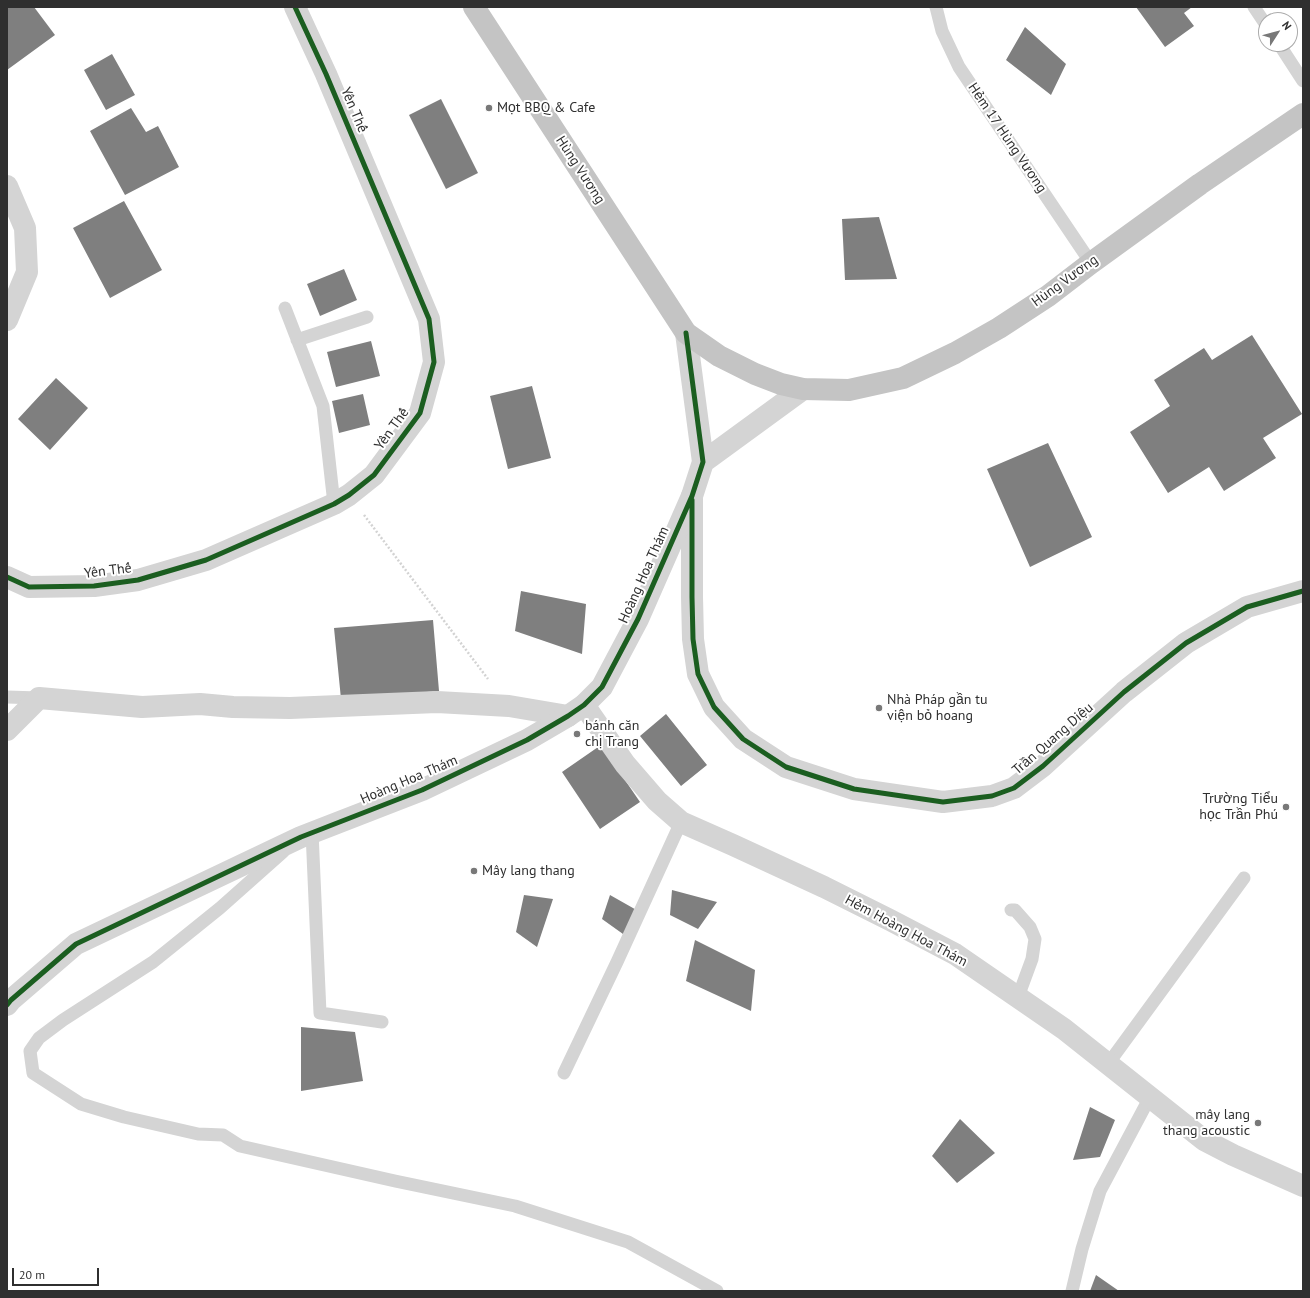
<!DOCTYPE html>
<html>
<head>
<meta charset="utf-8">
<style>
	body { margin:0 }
	#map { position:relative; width:1310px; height:1298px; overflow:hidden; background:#fff; font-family:"PT Sans",sans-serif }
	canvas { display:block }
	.frame { position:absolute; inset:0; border:8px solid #2f2f2f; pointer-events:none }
	.north { position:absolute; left:1258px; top:12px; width:40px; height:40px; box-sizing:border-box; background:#fff; border:1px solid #acacac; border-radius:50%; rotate:54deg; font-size:11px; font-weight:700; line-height:16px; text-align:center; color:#2f2f2f }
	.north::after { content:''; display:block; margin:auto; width:14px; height:18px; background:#787878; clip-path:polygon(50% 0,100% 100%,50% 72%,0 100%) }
	.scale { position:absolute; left:12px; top:1268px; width:87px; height:18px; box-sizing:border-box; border:2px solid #2f2f2f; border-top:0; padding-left:5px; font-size:12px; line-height:14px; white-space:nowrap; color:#2f2f2f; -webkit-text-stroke:3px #fff; paint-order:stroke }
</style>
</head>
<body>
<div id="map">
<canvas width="1310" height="1298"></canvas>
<div class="frame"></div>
<div class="north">N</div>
<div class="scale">20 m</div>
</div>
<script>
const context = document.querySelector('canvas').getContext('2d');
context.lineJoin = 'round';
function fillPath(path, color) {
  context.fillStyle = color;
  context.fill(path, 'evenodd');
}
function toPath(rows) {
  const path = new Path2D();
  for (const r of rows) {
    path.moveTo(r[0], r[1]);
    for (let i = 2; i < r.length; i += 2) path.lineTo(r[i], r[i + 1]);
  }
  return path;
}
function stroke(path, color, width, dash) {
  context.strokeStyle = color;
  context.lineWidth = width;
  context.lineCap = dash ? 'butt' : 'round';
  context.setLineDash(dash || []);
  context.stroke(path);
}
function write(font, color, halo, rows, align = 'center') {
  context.font = font + ' "PT Sans",sans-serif';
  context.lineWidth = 4;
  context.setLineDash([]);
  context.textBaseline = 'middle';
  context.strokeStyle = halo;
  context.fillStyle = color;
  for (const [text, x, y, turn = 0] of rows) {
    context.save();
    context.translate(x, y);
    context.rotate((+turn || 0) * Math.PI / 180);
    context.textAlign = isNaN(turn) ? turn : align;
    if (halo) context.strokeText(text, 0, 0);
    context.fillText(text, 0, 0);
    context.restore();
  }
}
fillPath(toPath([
	[7,7,34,7,55,35,7,70],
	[1136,7,1192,7,1184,13,1194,26,1165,47],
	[1025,27,1066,64,1051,95,1006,60],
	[112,54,135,95,106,110,84,70],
	[441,99,478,173,446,189,409,115],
	[131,108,146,132,158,126,179,167,125,195,90,131],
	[124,201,162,270,110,298,73,228],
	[879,217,897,279,845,280,842,219],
	[344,269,357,300,320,316,307,284],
	[1252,335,1302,414,1263,438,1276,458,1224,491,1209,467,1168,493,1130,432,1170,406,1154,380,1204,348,1212,360],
	[371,341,380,376,336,387,327,352],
	[56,378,88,408,50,450,18,419],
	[532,386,551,458,508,469,490,396],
	[363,394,370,425,339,433,332,401],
	[1048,443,1092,537,1030,567,987,469],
	[521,591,586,604,582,654,515,631],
	[433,620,439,691,341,699,334,628],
	[666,714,707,765,681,786,640,736],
	[601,745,640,802,600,829,562,772],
	[672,890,717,902,698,929,670,915],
	[524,895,553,899,537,947,516,932],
	[610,895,640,912,623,934,602,919],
	[695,940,755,970,751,1011,686,981],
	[301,1027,355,1032,363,1081,301,1091],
	[1090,1107,1115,1120,1100,1157,1073,1160],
	[960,1119,995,1153,957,1183,932,1156],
	[1096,1275,1119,1291,1090,1291]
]), '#7f7f7f');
stroke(toPath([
	[364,515,488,679]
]), '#d3d3d3', 2.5, [2, 2]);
stroke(toPath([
	[936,7,942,31,959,67,1091,263],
	[1254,7,1266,25],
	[1279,44,1303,81],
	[285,308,323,406,334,504],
	[297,340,367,317],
	[7,697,39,698],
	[312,832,320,1013,382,1022],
	[283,852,220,908,153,962,63,1020,39,1038,30,1051,33,1073,81,1104,124,1117,198,1134,223,1135,240,1146,395,1181,515,1206,628,1242,717,1291],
	[1011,910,1015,910,1030,927,1035,939,1032,959,1018,997],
	[1108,1064,1244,878],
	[564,1073,617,962,681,822],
	[1072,1291,1082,1249,1100,1191,1150,1097]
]), '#d4d4d4', 13);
stroke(toPath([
	[7,186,25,228,27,272,7,320],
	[692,496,692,597,693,639,698,674,714,707,743,739,786,767,854,789,943,802,992,796,1014,788,1043,766,1124,692,1186,643,1247,607,1303,591],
	[7,577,29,587,94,586,138,580,206,560,334,504,349,495,374,475,420,413,434,362,429,319,326,74,295,7],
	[584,705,625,764,657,801,681,822,733,845,824,887,890,920,955,954,1064,1029,1204,1140,1233,1155,1303,1186],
	[7,730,39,698,142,707,200,704,233,707,290,708,437,702,509,706,568,716]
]), '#d4d4d4', 22);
stroke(toPath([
	[703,462,803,389],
	[7,1005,11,1000,76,944,301,837,422,790,527,740,568,716,584,705,602,687,638,619,692,496,703,462,686,333]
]), '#d4d4d4', 22);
stroke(toPath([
	[474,7,686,333,719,356,755,374,781,384,803,389,849,390,903,378,955,353,999,328,1048,296,1091,263,1200,184,1303,114]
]), '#c4c4c4', 22);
stroke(toPath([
	[692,500,692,597,693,639,698,674,714,707,743,739,786,767,854,789,943,802,992,796,1014,788,1043,766,1124,692,1186,643,1247,607,1303,591],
	[7,577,29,587,94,586,138,580,206,560,334,504,349,495,374,475,420,413,434,362,429,319,326,74,295,7],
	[7,1005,11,1000,76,944,301,837,422,790,527,740,568,716,584,705,602,687,638,619,692,496,703,462,686,333]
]), '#1b5e20', 5);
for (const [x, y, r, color] of [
	[489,108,4,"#787878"],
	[879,708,4,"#787878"],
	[577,734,4,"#787878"],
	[1286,807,4,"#787878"],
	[474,871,4,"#787878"],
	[1258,1123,4,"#787878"]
]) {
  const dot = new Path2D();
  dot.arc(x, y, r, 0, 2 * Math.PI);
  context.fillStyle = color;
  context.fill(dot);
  stroke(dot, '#fff', 1.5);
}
write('14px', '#2f2f2f', '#fff', [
	["Mọt BBQ & Cafe",497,108],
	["Nhà Pháp gần tu",887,700],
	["viện bỏ hoang",887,716],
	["bánh căn",585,726],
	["chị Trang",585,742],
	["Trường Tiểu",1278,799,"right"],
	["học Trần Phú",1278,815,"right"],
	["Mây lang thang",482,871],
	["mây lang",1250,1115,"right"],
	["thang acoustic",1250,1131,"right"]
], 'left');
write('14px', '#2f2f2f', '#fff', [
	["Yên Thế",354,110,67],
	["Hẻm 17 Hùng Vương",1007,138,56],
	["Hùng Vương",580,170,57],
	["Hùng Vương",1065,281,-36],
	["Yên Thế",392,429,-54],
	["Yên Thế",108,571,-7],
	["Hoàng Hoa Thám",644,575,-66],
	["Trần Quang Diệu",1053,739,-41],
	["Hoàng Hoa Thám",409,780,-23],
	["Hẻm Hoàng Hoa Thám",906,931,28]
]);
</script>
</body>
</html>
